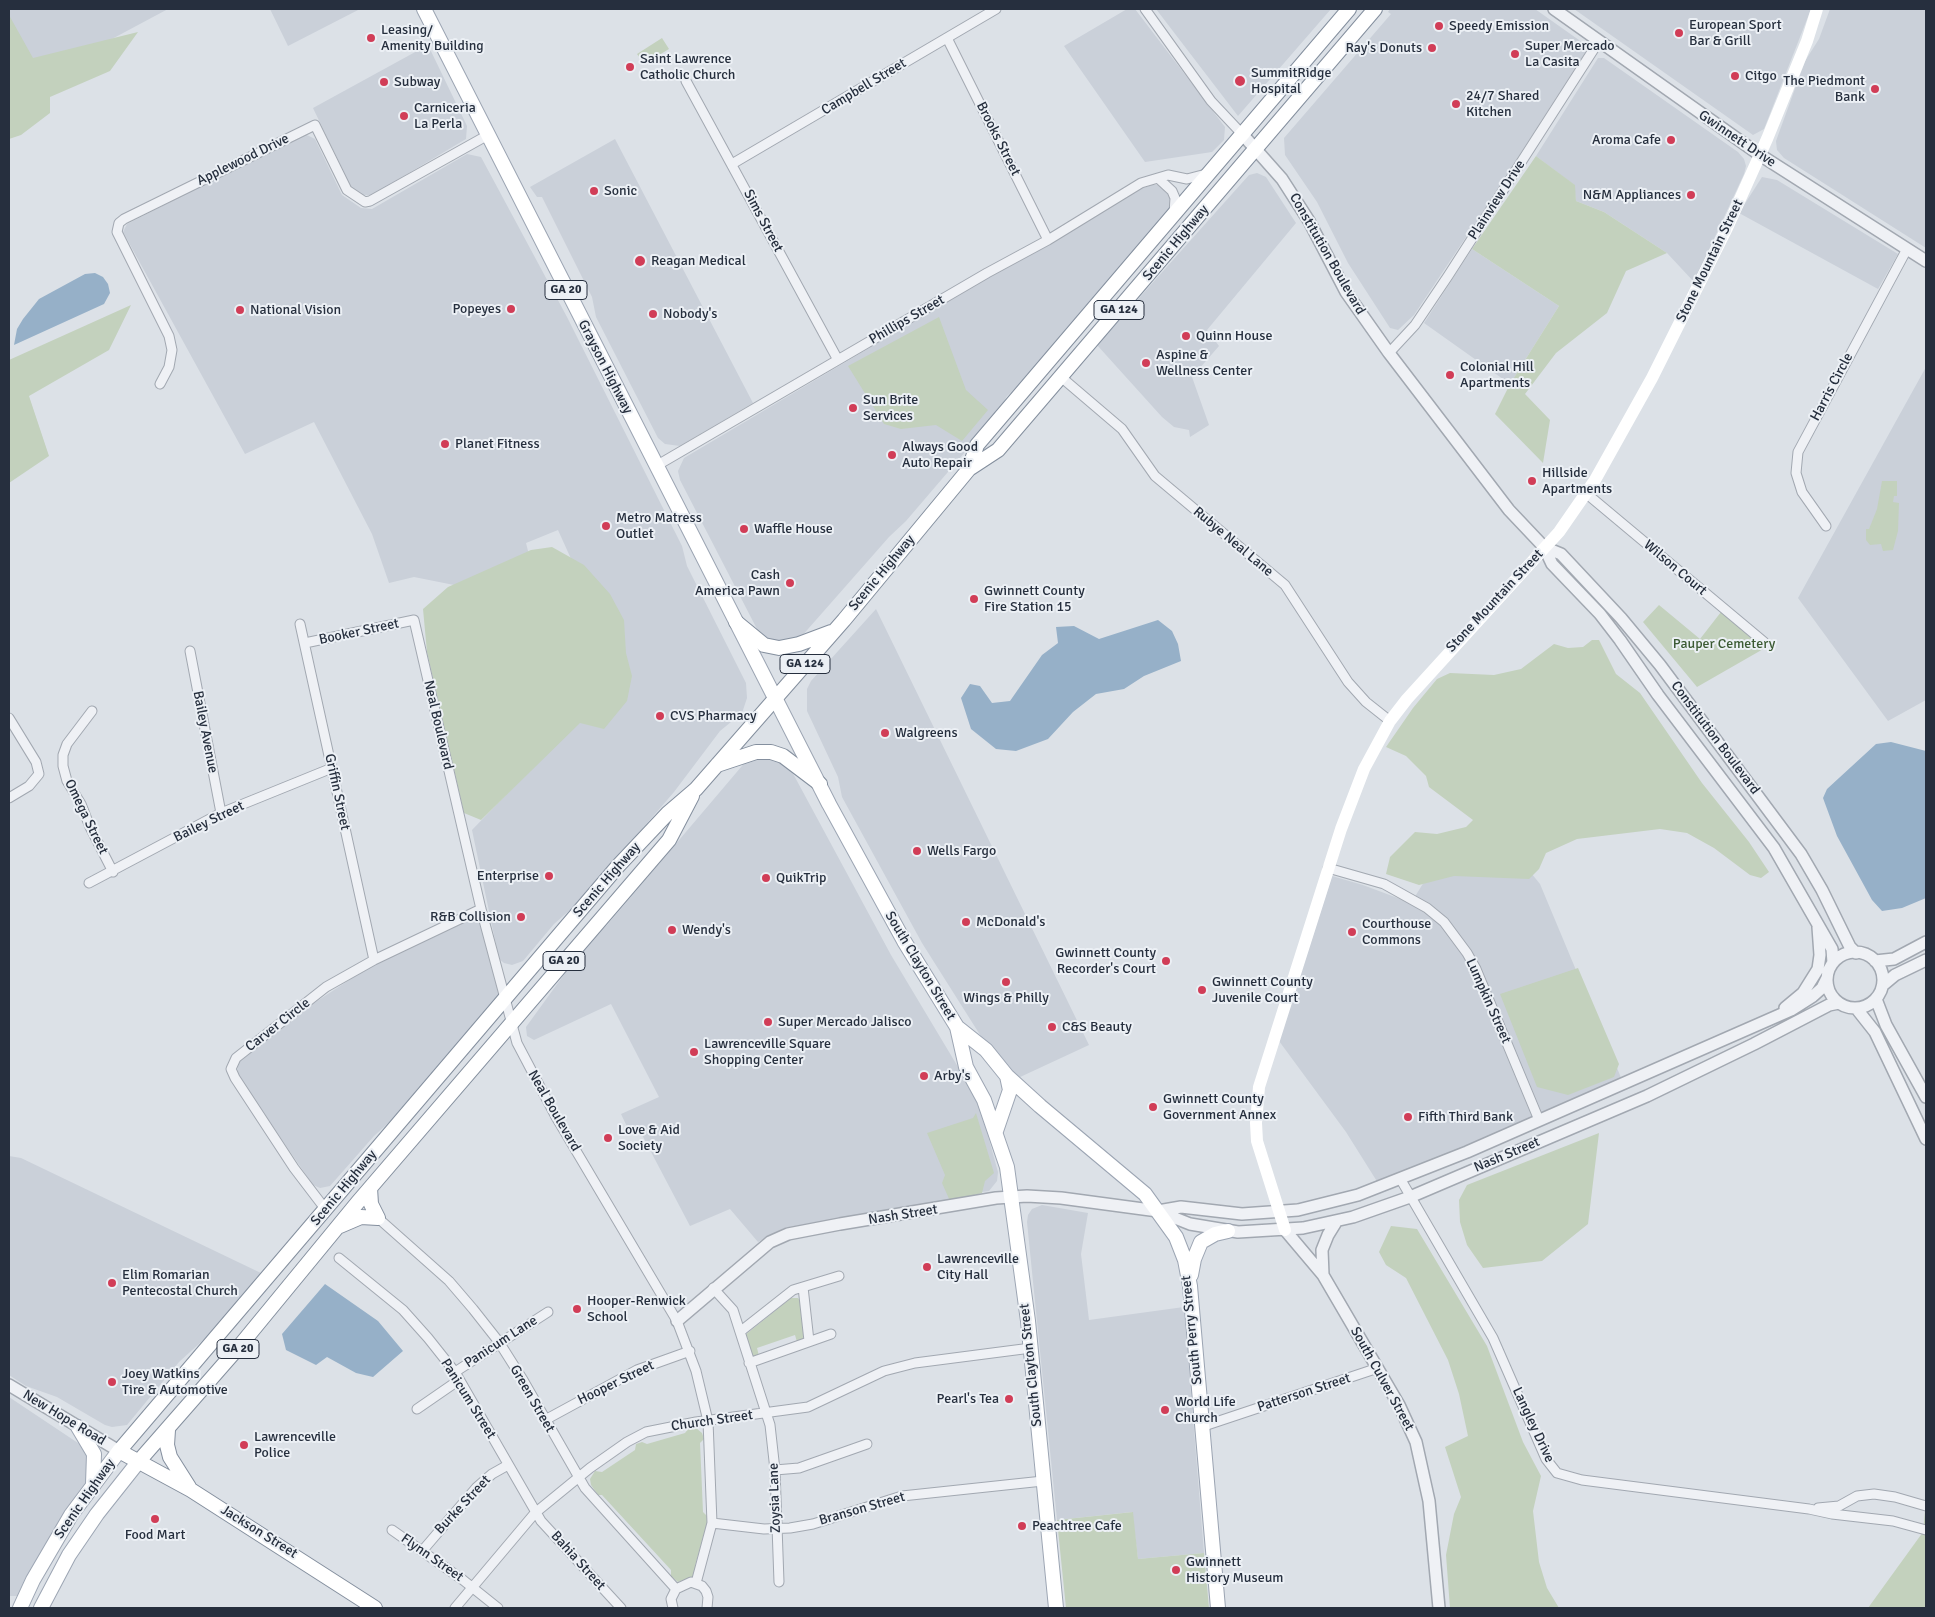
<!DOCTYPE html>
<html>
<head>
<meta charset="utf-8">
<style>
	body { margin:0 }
	#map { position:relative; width:1935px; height:1617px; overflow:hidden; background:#dce1e7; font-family:Signika,sans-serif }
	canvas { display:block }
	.frame { position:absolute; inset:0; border:10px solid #262f3e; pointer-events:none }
</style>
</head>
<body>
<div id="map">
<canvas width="1935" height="1617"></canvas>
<div class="frame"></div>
</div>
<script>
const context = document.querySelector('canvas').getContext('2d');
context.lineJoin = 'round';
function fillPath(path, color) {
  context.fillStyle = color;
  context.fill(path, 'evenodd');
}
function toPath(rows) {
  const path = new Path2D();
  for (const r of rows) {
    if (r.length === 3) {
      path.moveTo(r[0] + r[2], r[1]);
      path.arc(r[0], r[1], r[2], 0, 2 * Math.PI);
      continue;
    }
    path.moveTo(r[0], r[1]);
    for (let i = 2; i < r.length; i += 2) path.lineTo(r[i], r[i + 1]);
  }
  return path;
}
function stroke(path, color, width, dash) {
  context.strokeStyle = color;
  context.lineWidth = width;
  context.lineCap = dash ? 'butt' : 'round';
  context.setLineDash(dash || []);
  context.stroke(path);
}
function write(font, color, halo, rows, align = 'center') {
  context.font = font + ' Signika,sans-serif';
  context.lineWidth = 4;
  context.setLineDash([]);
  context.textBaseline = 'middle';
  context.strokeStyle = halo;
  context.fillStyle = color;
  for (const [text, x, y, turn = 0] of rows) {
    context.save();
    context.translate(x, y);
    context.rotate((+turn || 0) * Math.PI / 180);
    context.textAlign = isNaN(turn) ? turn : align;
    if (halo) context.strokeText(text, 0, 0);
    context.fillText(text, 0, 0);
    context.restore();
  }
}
fillPath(toPath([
	[9,9,168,9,37,79,9,28],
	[270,9,360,9,288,46],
	[1127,9,1135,9,1225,127,1224,140,1212,152,1145,162,1064,46],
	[1156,9,1331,9,1238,116],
	[1390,9,1535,9,1586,45,1587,50,1488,204,1414,315,1398,330,1390,328,1348,263,1317,202,1285,155,1284,138,1391,14,1388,12],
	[1574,9,1811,9,1764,129,1753,135],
	[1830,9,1926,10,1926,248,1784,158,1777,150,1776,141,1805,61,1819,39],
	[428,45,467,126,466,139,372,195,361,195,351,187,313,108],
	[1598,58,1604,58,1738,152,1744,159,1746,166,1744,174,1694,282,1667,253,1604,212,1576,201,1574,185,1536,156],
	[305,134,315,139,342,195,361,208,372,209,467,154,481,157,567,317,682,546,687,566,746,683,747,698,742,713,720,731,674,792,579,902,554,924,523,961,512,965,504,963,499,959,472,830,623,674,558,530,526,543,531,563,469,588,414,577,389,583,372,534,314,422,245,454,123,232,127,224],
	[615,139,753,403,680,446,665,444,658,438,596,317,592,297,542,197,537,197,530,187],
	[1257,173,1266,177,1296,223,1207,330,1219,346,1192,377,1209,425,1190,437,1189,430,1174,427,1162,417,1097,345,1249,175],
	[1762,177,1777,180,1898,254,1878,289,1739,213],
	[1152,185,1160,185,1167,190,1172,199,1168,212,1036,369,1007,396,995,417,906,521,889,537,801,637,792,642,771,641,764,638,758,631,680,480,678,471,684,458,1132,192],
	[1472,249,1559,306,1510,384,1424,323],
	[1926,367,1926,700,1888,721,1798,598],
	[876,609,1089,1045,1018,1078,982,1038,922,943,842,797,838,777,807,711,807,689,811,681],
	[776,756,790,768,891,955,970,1087,982,1114,998,1172,997,1181,989,1191,963,1195,946,1201,784,1228,758,1242,730,1209,690,1226,640,1131,631,1135,621,1114,659,1097,611,1004,534,1040,527,1036,526,1027,592,936,607,925,747,760],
	[1445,848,1514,852,1540,884,1622,1080,1378,1183,1346,1132,1279,1041,1332,876,1363,885,1411,903],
	[472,919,476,919,481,927,499,995,497,1001,406,1107,374,1136,330,1186,320,1188,313,1185,240,1079,237,1072,239,1062,305,1009,369,967],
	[9,1156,21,1158,263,1274,211,1333,179,1362,127,1425,112,1427,105,1425,57,1397,26,1386,9,1375],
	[1042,1205,1088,1213,1081,1254,1089,1320,1184,1307,1204,1553,1138,1559,1132,1512,1057,1520,1027,1222,1028,1215,1032,1209],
	[9,1397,84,1447,89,1454,86,1483,19,1596,9,1596]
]), '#cad0d9');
fillPath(toPath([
	[9,15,33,58,138,32,110,71,50,97,50,113,21,135,9,139],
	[662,38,669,49,644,64,637,54],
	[1536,156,1575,185,1576,201,1604,212,1667,253,1626,271,1607,313,1556,353,1525,394,1550,420,1543,463,1495,414,1510,384,1559,306,1472,249],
	[131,305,109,350,29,396,49,456,9,483,9,360],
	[939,317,966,390,988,410,962,441,936,425,901,429,884,424,848,366],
	[1882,481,1897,481,1897,496,1894,496,1893,502,1899,503,1898,531,1893,550,1883,551,1881,544,1870,545,1866,540,1866,529,1869,529,1877,509],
	[552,547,584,565,610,594,624,620,626,653,632,676,627,701,604,729,580,723,481,820,464,813,427,652,423,609,448,587,531,550],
	[1659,605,1700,639,1721,612,1765,648,1697,687,1643,622],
	[1592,640,1599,640,1616,674,1640,693,1702,783,1749,842,1769,872,1761,878,1750,875,1714,848,1687,833,1660,829,1577,839,1546,853,1539,869,1529,879,1454,876,1419,885,1386,874,1390,857,1415,832,1437,834,1466,827,1473,820,1429,787,1426,776,1406,756,1386,747,1413,708,1437,679,1450,673,1494,675,1521,669,1554,644,1568,648,1583,647],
	[1578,968,1619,1064,1614,1077,1568,1095,1537,1087,1500,994],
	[976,1113,994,1173,985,1181,982,1193,950,1201,942,1183,945,1175,927,1133,973,1118],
	[1599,1133,1588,1224,1542,1261,1483,1268,1467,1245,1460,1222,1459,1200,1467,1185],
	[1391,1226,1417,1229,1487,1346,1523,1442,1541,1476,1533,1511,1539,1562,1547,1588,1559,1608,1450,1608,1446,1555,1454,1514,1461,1497,1445,1447,1468,1436,1459,1394,1448,1360,1406,1278,1386,1265,1379,1252],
	[791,1298,798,1298,801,1302,805,1339,797,1342,795,1335,757,1348,759,1356,751,1357,745,1335],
	[689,1428,696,1428,702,1433,704,1439,700,1443,703,1512,707,1516,707,1533,703,1537,695,1566,698,1570,695,1576,678,1582,671,1576,671,1570,602,1495,598,1495,591,1485,590,1479,595,1471,602,1472,635,1450,636,1444,642,1442,647,1444,685,1433],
	[1926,1500,1926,1608,1868,1608,1923,1532],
	[1133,1512,1138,1559,1204,1553,1209,1608,1066,1608,1057,1520]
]), '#c3d1bd');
fillPath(toPath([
	[95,273,103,277,108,284,110,293,104,304,14,345,17,329,23,319,39,299,85,274],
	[1158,620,1172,631,1178,644,1181,661,1144,676,1124,689,1096,694,1073,712,1048,739,1016,751,996,749,971,729,961,698,970,684,980,686,992,703,1010,701,1042,655,1058,643,1056,627,1074,626,1099,639],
	[1891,742,1926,751,1926,898,1902,908,1882,911,1872,900,1837,836,1823,798,1827,789,1876,744],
	[325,1284,378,1321,403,1351,373,1377,356,1373,327,1357,316,1365,286,1350,282,1334]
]), '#96b0c8');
const minor = toPath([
	[1145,9,1211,101,1243,135],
	[947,38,1048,240],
	[686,81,838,360],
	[732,164,996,9],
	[1159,179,1172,191,1175,198,1174,213],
	[1389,353,1415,325,1448,276,1599,41],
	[1061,377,1122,429,1155,476,1285,585,1348,682,1366,702,1390,721],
	[160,384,169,367,172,350,169,336,117,232,119,223,124,219,315,125,347,190,365,202,370,201,488,135],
	[656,466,987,273,1048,240,1141,183,1168,175,1187,179,1206,174],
	[1587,494,1764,642],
	[1826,526,1802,492,1796,473,1798,452,1907,249],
	[300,624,374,960],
	[305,643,414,620,481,909,517,1043,556,1117,677,1321,696,1371,708,1421,712,1523,696,1583],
	[190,651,221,813],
	[92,711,67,744,63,755,63,766,67,781,81,804,90,827,113,872],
	[9,718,36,762,39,774,29,786,9,798],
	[1328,868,1384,884,1427,908,1444,922,1467,953,1476,969,1539,1120],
	[89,883,221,813,332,768],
	[1401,1180,1493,1338,1546,1459,1557,1473,1582,1480,1809,1509,1832,1514,1893,1521,1926,1530],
	[326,1210,294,1168,235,1078,231,1069,236,1058,326,987,374,960,481,909],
	[378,1218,449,1281,473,1309,499,1342,523,1380,585,1488,676,1589],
	[339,1258,403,1310,428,1338,455,1372,541,1521,621,1608],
	[803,1287,809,1341],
	[713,1288,733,1310,770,1425,775,1470,779,1582],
	[741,1331,793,1290,839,1276],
	[749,1363,831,1334],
	[455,1372,548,1312],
	[417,1409,459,1380],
	[545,1420,637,1370,690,1351],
	[1201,1427,1378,1368],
	[775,1470,799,1468,867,1444],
	[1818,1508,1839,1506,1857,1496,1874,1494,1895,1497,1926,1506],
	[712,1523,764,1529,790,1528,813,1524,902,1496,1043,1481],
	[392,1530,463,1580,498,1608],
	[423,1550,476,1488,492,1474,508,1465],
	[455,1608,535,1513,590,1468,627,1442,646,1432,696,1422,808,1407,884,1371,915,1363,1031,1348],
	[673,1608,671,1599,676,1589,691,1582,702,1586,706,1591,708,1597,707,1608]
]);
const tertiary = toPath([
	[1554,9,1760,155,1926,261],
	[1243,135,1282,179,1309,221,1346,292,1389,353,1509,510,1544,547,1552,564,1600,614,1620,640,1658,695,1774,848,1832,949,1833,963],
	[1544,547,1561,554,1621,618,1660,665,1801,854,1822,890,1850,947,1856,953],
	[1855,980,28],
	[1875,961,1894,959,1926,942],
	[1883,985,1895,975,1926,960],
	[1876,999,1886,1025,1926,1097],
	[1785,1008,1803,993,1818,969,1820,955,1818,927],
	[1856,1008,1875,1032,1926,1139],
	[1160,1212,1190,1224,1238,1232,1303,1228,1353,1217,1410,1197,1647,1096,1754,1044,1829,1005,1839,1003],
	[1285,1230,1323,1275,1399,1405,1416,1442,1429,1501,1439,1608],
	[1323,1275,1322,1250,1328,1235,1336,1222],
	[677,1321,770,1242,788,1234,840,1224,996,1198,1027,1196,1061,1198,1158,1211,1181,1207,1242,1214,1298,1210,1358,1195,1467,1152,1791,1010,1813,996,1822,988,1827,978],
	[9,1385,119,1451]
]);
const primary = toPath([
	[424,9,829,804,904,941,957,1027,966,1067,984,1100,1007,1167,1028,1321,1056,1608],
	[957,1027,986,1050,1007,1076,1040,1106,1145,1194,1176,1237,1185,1260,1190,1286,1218,1608],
	[996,1131,1010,1090,1007,1076],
	[1191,1275,1194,1259,1201,1242,1215,1234,1228,1231],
	[78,1427,94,1454,93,1484],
	[20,1608,33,1580,71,1515,119,1451],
	[41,1608,69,1555,97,1514,139,1461]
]);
const trunk = toPath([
	[969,469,977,445,1349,9],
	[736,622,764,645,779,648,799,644,831,632],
	[717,765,756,752,771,752,783,756,820,784],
	[370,1188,371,1204,378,1218],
	[340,1226,361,1217,378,1218],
	[168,1430,167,1445,170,1457,189,1487],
	[139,1461,238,1348,358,1202,669,840,692,796],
	[375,1608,191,1490,119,1451,618,866,668,813,696,789,844,620,969,469,998,450,1375,9]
]);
stroke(minor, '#a2a8b1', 11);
stroke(tertiary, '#a2a8b1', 14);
stroke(primary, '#9ca5b3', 16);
stroke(trunk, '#848f9e', 16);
stroke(minor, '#eff1f5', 9);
stroke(tertiary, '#eff1f5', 11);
stroke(toPath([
	[1285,1230,1257,1141,1256,1123,1259,1087,1341,829,1364,769,1390,721,1407,699,1559,532,1595,480,1652,378,1727,228,1767,139,1807,41,1817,9]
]), '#fff', 12);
stroke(primary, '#fff', 14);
stroke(trunk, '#fff', 14);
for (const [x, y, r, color] of [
	[1439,26,5,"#d13d57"],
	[1679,33,5,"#d13d57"],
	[371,38,5,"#d13d57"],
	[1432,48,5,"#d13d57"],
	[1515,54,5,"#d13d57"],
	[630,67,5,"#d13d57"],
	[1735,76,5,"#d13d57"],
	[1240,81,6,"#d13d57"],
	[384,82,5,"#d13d57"],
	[1875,89,5,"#d13d57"],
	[1456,104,5,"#d13d57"],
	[404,116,5,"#d13d57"],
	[1671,140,5,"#d13d57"],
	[594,191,5,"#d13d57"],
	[1691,195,5,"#d13d57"],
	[640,261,6,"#d13d57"],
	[511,309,5,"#d13d57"],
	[240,310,5,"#d13d57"],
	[653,314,5,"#d13d57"],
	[1186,336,5,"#d13d57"],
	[1146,363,5,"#d13d57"],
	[1450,375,5,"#d13d57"],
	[853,408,5,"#d13d57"],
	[445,444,5,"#d13d57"],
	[892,455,5,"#d13d57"],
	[1532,481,5,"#d13d57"],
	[606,526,5,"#d13d57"],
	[744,529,5,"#d13d57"],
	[790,583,5,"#d13d57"],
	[974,599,5,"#d13d57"],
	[660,716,5,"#d13d57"],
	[885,733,5,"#d13d57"],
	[917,851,5,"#d13d57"],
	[549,876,5,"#d13d57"],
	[766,878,5,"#d13d57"],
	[521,917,5,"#d13d57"],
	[966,922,5,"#d13d57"],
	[672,930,5,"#d13d57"],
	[1352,932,5,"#d13d57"],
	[1166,961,5,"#d13d57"],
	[1006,982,5,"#d13d57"],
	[1202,990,5,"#d13d57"],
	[768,1022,5,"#d13d57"],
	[1052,1027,5,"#d13d57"],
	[694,1052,5,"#d13d57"],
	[924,1076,5,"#d13d57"],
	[1153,1107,5,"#d13d57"],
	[1408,1117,5,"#d13d57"],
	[608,1138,5,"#d13d57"],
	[927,1267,5,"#d13d57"],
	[112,1283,5,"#d13d57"],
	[577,1309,5,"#d13d57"],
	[112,1382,5,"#d13d57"],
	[1009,1399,5,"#d13d57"],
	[1165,1410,5,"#d13d57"],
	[244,1445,5,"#d13d57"],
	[155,1519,5,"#d13d57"],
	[1022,1526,5,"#d13d57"],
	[1176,1570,5,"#d13d57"]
]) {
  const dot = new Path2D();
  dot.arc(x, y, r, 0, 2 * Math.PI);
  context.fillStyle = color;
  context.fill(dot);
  stroke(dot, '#ecf0f5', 2);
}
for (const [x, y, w] of [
	[566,290,42],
	[1119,310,50],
	[805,664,50],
	[564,961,42],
	[238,1349,42]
]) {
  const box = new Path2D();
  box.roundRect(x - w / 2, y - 9.5, w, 19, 4);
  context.fillStyle = '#ecf0f5';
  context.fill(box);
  stroke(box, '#262f3e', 1);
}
write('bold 12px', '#262f3e', null, [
	["GA 20",566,290],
	["GA 124",1119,310],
	["GA 124",805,664],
	["GA 20",564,961],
	["GA 20",238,1349]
]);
write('14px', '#262f3e', '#ecf0f5', [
	["European Sport",1689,25],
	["Bar & Grill",1689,41],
	["Speedy Emission",1449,26],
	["Leasing/",381,30],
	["Amenity Building",381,46],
	["Super Mercado",1525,46],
	["La Casita",1525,62],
	["Ray's Donuts",1422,48,"right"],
	["Saint Lawrence",640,59],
	["Catholic Church",640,75],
	["SummitRidge",1251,73],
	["Hospital",1251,89],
	["Citgo",1745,76],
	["The Piedmont",1865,81,"right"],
	["Bank",1865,97,"right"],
	["Subway",394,82],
	["24/7 Shared",1466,96],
	["Kitchen",1466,112],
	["Carniceria",414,108],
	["La Perla",414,124],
	["Aroma Cafe",1661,140,"right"],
	["Sonic",604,191],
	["N&M Appliances",1681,195,"right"],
	["Reagan Medical",651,261],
	["Popeyes",501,309,"right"],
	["National Vision",250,310],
	["Nobody's",663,314],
	["Quinn House",1196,336],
	["Aspine &",1156,355],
	["Wellness Center",1156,371],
	["Colonial Hill",1460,367],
	["Apartments",1460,383],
	["Sun Brite",863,400],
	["Services",863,416],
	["Planet Fitness",455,444],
	["Always Good",902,447],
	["Auto Repair",902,463],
	["Hillside",1542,473],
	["Apartments",1542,489],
	["Metro Matress",616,518],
	["Outlet",616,534],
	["Waffle House",754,529],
	["Cash",780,575,"right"],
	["America Pawn",780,591,"right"],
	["Gwinnett County",984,591],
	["Fire Station 15",984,607],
	["CVS Pharmacy",670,716],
	["Walgreens",895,733],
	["Wells Fargo",927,851],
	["Enterprise",539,876,"right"],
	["QuikTrip",776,878],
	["R&B Collision",511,917,"right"],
	["McDonald's",976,922],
	["Courthouse",1362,924],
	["Commons",1362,940],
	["Wendy's",682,930],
	["Gwinnett County",1156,953,"right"],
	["Recorder's Court",1156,969,"right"],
	["Gwinnett County",1212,982],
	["Juvenile Court",1212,998],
	["Wings & Philly",1006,998,"center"],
	["Super Mercado Jalisco",778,1022],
	["C&S Beauty",1062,1027],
	["Lawrenceville Square",704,1044],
	["Shopping Center",704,1060],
	["Arby's",934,1076],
	["Gwinnett County",1163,1099],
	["Government Annex",1163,1115],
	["Fifth Third Bank",1418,1117],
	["Love & Aid",618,1130],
	["Society",618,1146],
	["Lawrenceville",937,1259],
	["City Hall",937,1275],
	["Elim Romarian",122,1275],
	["Pentecostal Church",122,1291],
	["Hooper-Renwick",587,1301],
	["School",587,1317],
	["Joey Watkins",122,1374],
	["Tire & Automotive",122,1390],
	["Pearl's Tea",999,1399,"right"],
	["World Life",1175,1402],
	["Church",1175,1418],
	["Lawrenceville",254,1437],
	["Police",254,1453],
	["Peachtree Cafe",1032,1526],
	["Food Mart",155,1535,"center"],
	["Gwinnett",1186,1562],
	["History Museum",1186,1578]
], 'left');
write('14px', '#262f3e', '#ecf0f5', [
	["Campbell Street",864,87,-31],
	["Brooks Street",998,139,63],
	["Gwinnett Drive",1737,139,34],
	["Applewood Drive",243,160,-26],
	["Plainview Drive",1497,200,-57],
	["Sims Street",763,221,62],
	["Scenic Highway",1176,243,-50],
	["Constitution Boulevard",1327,254,60],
	["Stone Mountain Street",1710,261,-64],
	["Phillips Street",907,320,-30],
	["Grayson Highway",605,367,63],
	["Harris Circle",1832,387,-62],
	["Rubye Neal Lane",1233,542,40],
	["Wilson Court",1675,568,40],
	["Scenic Highway",882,573,-50],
	["Stone Mountain Street",1495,601,-47],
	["Booker Street",359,632,-12],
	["Neal Boulevard",438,725,77],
	["Bailey Avenue",205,732,79],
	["Constitution Boulevard",1715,738,53],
	["Griffin Street",337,792,78],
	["Omega Street",86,817,64],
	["Bailey Street",209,822,-26],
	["Scenic Highway",607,880,-49],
	["South Clayton Street",920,966,59],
	["Lumpkin Street",1488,1001,66],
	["Carver Circle",278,1025,-38],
	["Neal Boulevard",554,1111,60],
	["Nash Street",1507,1155,-23],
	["Scenic Highway",344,1188,-50],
	["Nash Street",903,1215,-9],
	["South Perry Street",1192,1330,-96],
	["Panicum Lane",501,1342,-33],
	["South Clayton Street",1031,1365,-96],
	["South Culver Street",1382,1379,61],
	["Hooper Street",616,1383,-26],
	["Patterson Street",1304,1393,-18],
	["Panicum Street",468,1399,58],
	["Green Street",532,1399,60],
	["New Hope Road",64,1418,31],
	["Church Street",712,1421,-8],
	["Langley Drive",1533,1425,65],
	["Zoysia Lane",775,1498,-92],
	["Scenic Highway",85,1499,-55],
	["Burke Street",463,1505,-47],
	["Branson Street",862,1509,-16],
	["Jackson Street",259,1532,32],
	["Flynn Street",432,1558,35],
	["Bahia Street",578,1561,48]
]);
write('14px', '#3b5a33', '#ecf0f5', [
	["Pauper Cemetery",1724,644]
]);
</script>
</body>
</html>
